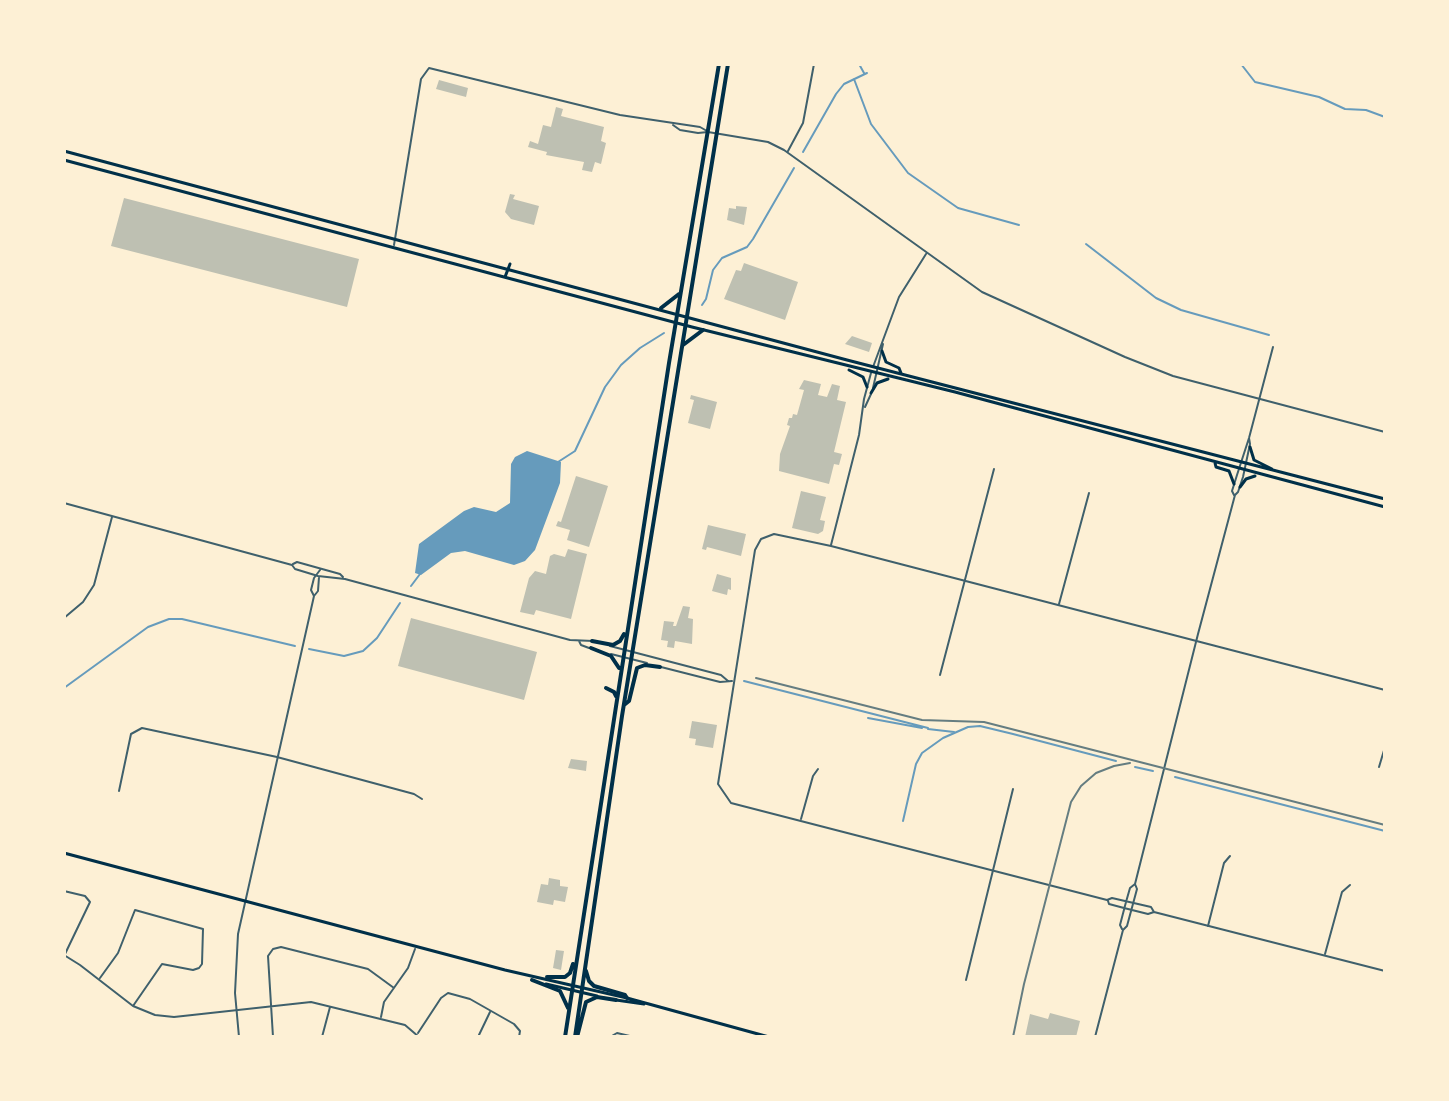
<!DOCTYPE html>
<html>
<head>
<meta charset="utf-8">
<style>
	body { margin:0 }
	#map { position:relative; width:1449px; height:1101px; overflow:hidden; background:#fdf0d5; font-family:Mulish,sans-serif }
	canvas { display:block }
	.frame { position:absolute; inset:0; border:66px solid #fdf0d5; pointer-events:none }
</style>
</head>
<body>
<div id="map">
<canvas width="1449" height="1101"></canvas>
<div class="frame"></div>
</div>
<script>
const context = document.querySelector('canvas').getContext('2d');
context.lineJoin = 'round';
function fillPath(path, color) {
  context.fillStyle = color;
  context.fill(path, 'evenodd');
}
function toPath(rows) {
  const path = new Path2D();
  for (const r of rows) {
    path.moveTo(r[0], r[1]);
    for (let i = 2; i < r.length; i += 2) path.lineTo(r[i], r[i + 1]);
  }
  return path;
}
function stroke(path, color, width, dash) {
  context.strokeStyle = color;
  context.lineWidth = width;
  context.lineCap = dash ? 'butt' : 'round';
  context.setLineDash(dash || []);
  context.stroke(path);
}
fillPath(toPath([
	[527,451,561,462,560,483,535,550,525,561,514,565,465,551,451,553,421,575,415,573,419,544,464,511,474,507,496,512,510,503,511,464,515,457]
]), '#669bbc');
stroke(toPath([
	[859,64,864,73],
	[1241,64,1255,82,1319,97,1345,109,1366,110,1385,117],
	[854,79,871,124,908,173,958,208,1019,225],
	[803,152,836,94,844,84,867,73],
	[1086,244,1156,298,1181,310,1269,335],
	[702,305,706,299,713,270,722,258,747,247,753,239,794,168],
	[558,462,575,451,605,387,621,365,640,348,664,333],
	[411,586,420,574],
	[309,649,344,656,363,651,377,638,400,603],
	[744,681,928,728],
	[64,688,148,627,169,619,182,619,295,646],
	[868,718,922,728],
	[928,729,954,732],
	[1135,767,1153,771],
	[1175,777,1385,831],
	[903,821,916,764,922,753,943,738,968,727,980,726,1013,734,1116,761]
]), '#669bbc', 2);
fillPath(toPath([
	[439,80,468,88,466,97,436,89],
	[556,107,563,109,561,116,604,127,601,141,606,143,601,164,595,162,592,172,582,170,584,162,546,155,547,152,528,147,530,141,538,144,543,125,551,127],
	[510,194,515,195,513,199,539,206,534,225,511,219,505,212],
	[124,198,359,259,347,307,111,246],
	[736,206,747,207,744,225,727,220,729,208,736,209],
	[744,263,798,282,785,320,724,299,736,270,741,271],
	[852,336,872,343,869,352,845,344],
	[804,380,821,384,818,395,827,397,832,384,840,386,837,400,846,402,834,452,842,454,839,465,834,464,829,484,779,471,780,454,790,426,787,425,789,418,792,418,793,414,797,415,804,390,799,389],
	[691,395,717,402,710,429,688,423,694,400,690,399],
	[576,476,608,486,589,547,567,540,570,530,556,526,558,521,561,522],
	[801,491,826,497,820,520,825,521,823,531,818,534,792,528],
	[708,525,746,534,741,556,707,547,706,550,702,549],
	[568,549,587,554,571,619,536,610,534,615,520,612,529,578,535,571,546,574,550,556,554,554,565,557],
	[717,574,731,578,731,590,728,589,727,595,712,591],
	[683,606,690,607,688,618,693,619,692,644,675,641,674,648,667,647,668,641,661,640,664,621,674,622,673,626,676,626],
	[411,618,537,652,524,700,398,666],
	[692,721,717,725,713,748,695,745,696,739,689,738],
	[571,759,587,761,586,771,568,768],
	[549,878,560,880,560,886,568,887,565,902,554,900,553,905,537,902,541,884,548,885],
	[556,950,564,951,561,970,553,968],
	[1050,1013,1080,1021,1076,1037,1025,1037,1030,1014,1048,1019]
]), '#bec0b2');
stroke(toPath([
	[673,125,680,130,698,133,708,132,768,142,784,150,982,292,1125,357,1173,376,1385,432],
	[788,151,803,123,814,64],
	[394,245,421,79,429,68,620,115,700,127,707,131],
	[873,367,899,297,926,254],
	[873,388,883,344],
	[865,407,871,394],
	[831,545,859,435,864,399,871,373],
	[1059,604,1089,493],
	[64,618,83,602,94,585,112,517],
	[940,675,994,469],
	[1379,767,1385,747],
	[119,791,131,734,142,728,277,757,414,794,422,799],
	[801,819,813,776,818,769],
	[64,891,85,896,90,902,65,954],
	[1208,926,1224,863,1230,856],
	[1325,954,1342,892,1350,885],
	[64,955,80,965,133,1006,155,1015,174,1017,311,1002,405,1025,419,1037],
	[100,978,118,953,135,910,203,929,202,964,199,968,193,970,162,964,133,1006],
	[966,980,1013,789],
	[381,1017,384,1002,408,968,415,949],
	[418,1033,441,998,448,993,470,999,514,1024,520,1031,519,1037],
	[273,1037,268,956,273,949,281,947,368,969,394,988],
	[322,1037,330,1007],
	[478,1037,490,1012],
	[610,1037,617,1033,634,1037]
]), '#3f606c', 2);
stroke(toPath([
	[1234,495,1232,491,1237,475,1249,438,1273,347],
	[64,503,292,565,295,569,318,576,345,579,570,640,593,641],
	[293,564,297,562,340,574,343,577],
	[314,596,311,590,314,578,320,570],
	[579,641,581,645,589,648],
	[610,646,721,675,728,681],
	[611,654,647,663],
	[661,667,720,682,732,681],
	[1385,690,831,546,774,534,761,539,755,550,718,784,731,803,1107,900,1112,898,1151,907,1154,912,1385,971],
	[1108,901,1109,904,1124,908,1148,914,1154,912],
	[1122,929,1120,925,1126,902,1130,888,1135,884],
	[239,1037,235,993,238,934,314,596,318,591,319,577],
	[1095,1037,1123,930,1127,926,1137,889,1135,884,1198,634,1235,495,1238,492,1243,477,1250,444,1249,438]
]), '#3f606c', 2);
stroke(toPath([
	[64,151,847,360,1385,499],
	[64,160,692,327,955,392,1385,507],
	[505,277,510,264],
	[882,351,886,362,899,368,901,373],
	[849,370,863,377,867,387],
	[871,393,877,383,888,379],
	[1250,447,1254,460,1272,469],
	[1215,463,1216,467,1229,471,1234,484],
	[1240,487,1246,479,1255,476],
	[64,853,505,970,627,998,769,1037],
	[546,984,597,996],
	[616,1000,644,1004]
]), '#003049', 3);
stroke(toPath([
	[661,308,679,294],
	[683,345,703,330],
	[592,641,613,645,620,641,624,634],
	[591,648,611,656,619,668],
	[606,688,614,692,616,696],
	[624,705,629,701,637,668,645,665,660,667],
	[586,971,589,981,594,986,625,995,627,998],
	[547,977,565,977,570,973,573,964],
	[532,980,560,991,568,1008],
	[565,1037,669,363,719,64],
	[575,1037,622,716,728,64],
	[577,1037,586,1002,597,997,616,1000]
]), '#003049', 4);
stroke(toPath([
	[756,678,922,720,984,722,1385,825],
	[1013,1037,1024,984,1071,802,1081,786,1096,773,1114,766,1130,763]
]), '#657d81', 2);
</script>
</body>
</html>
